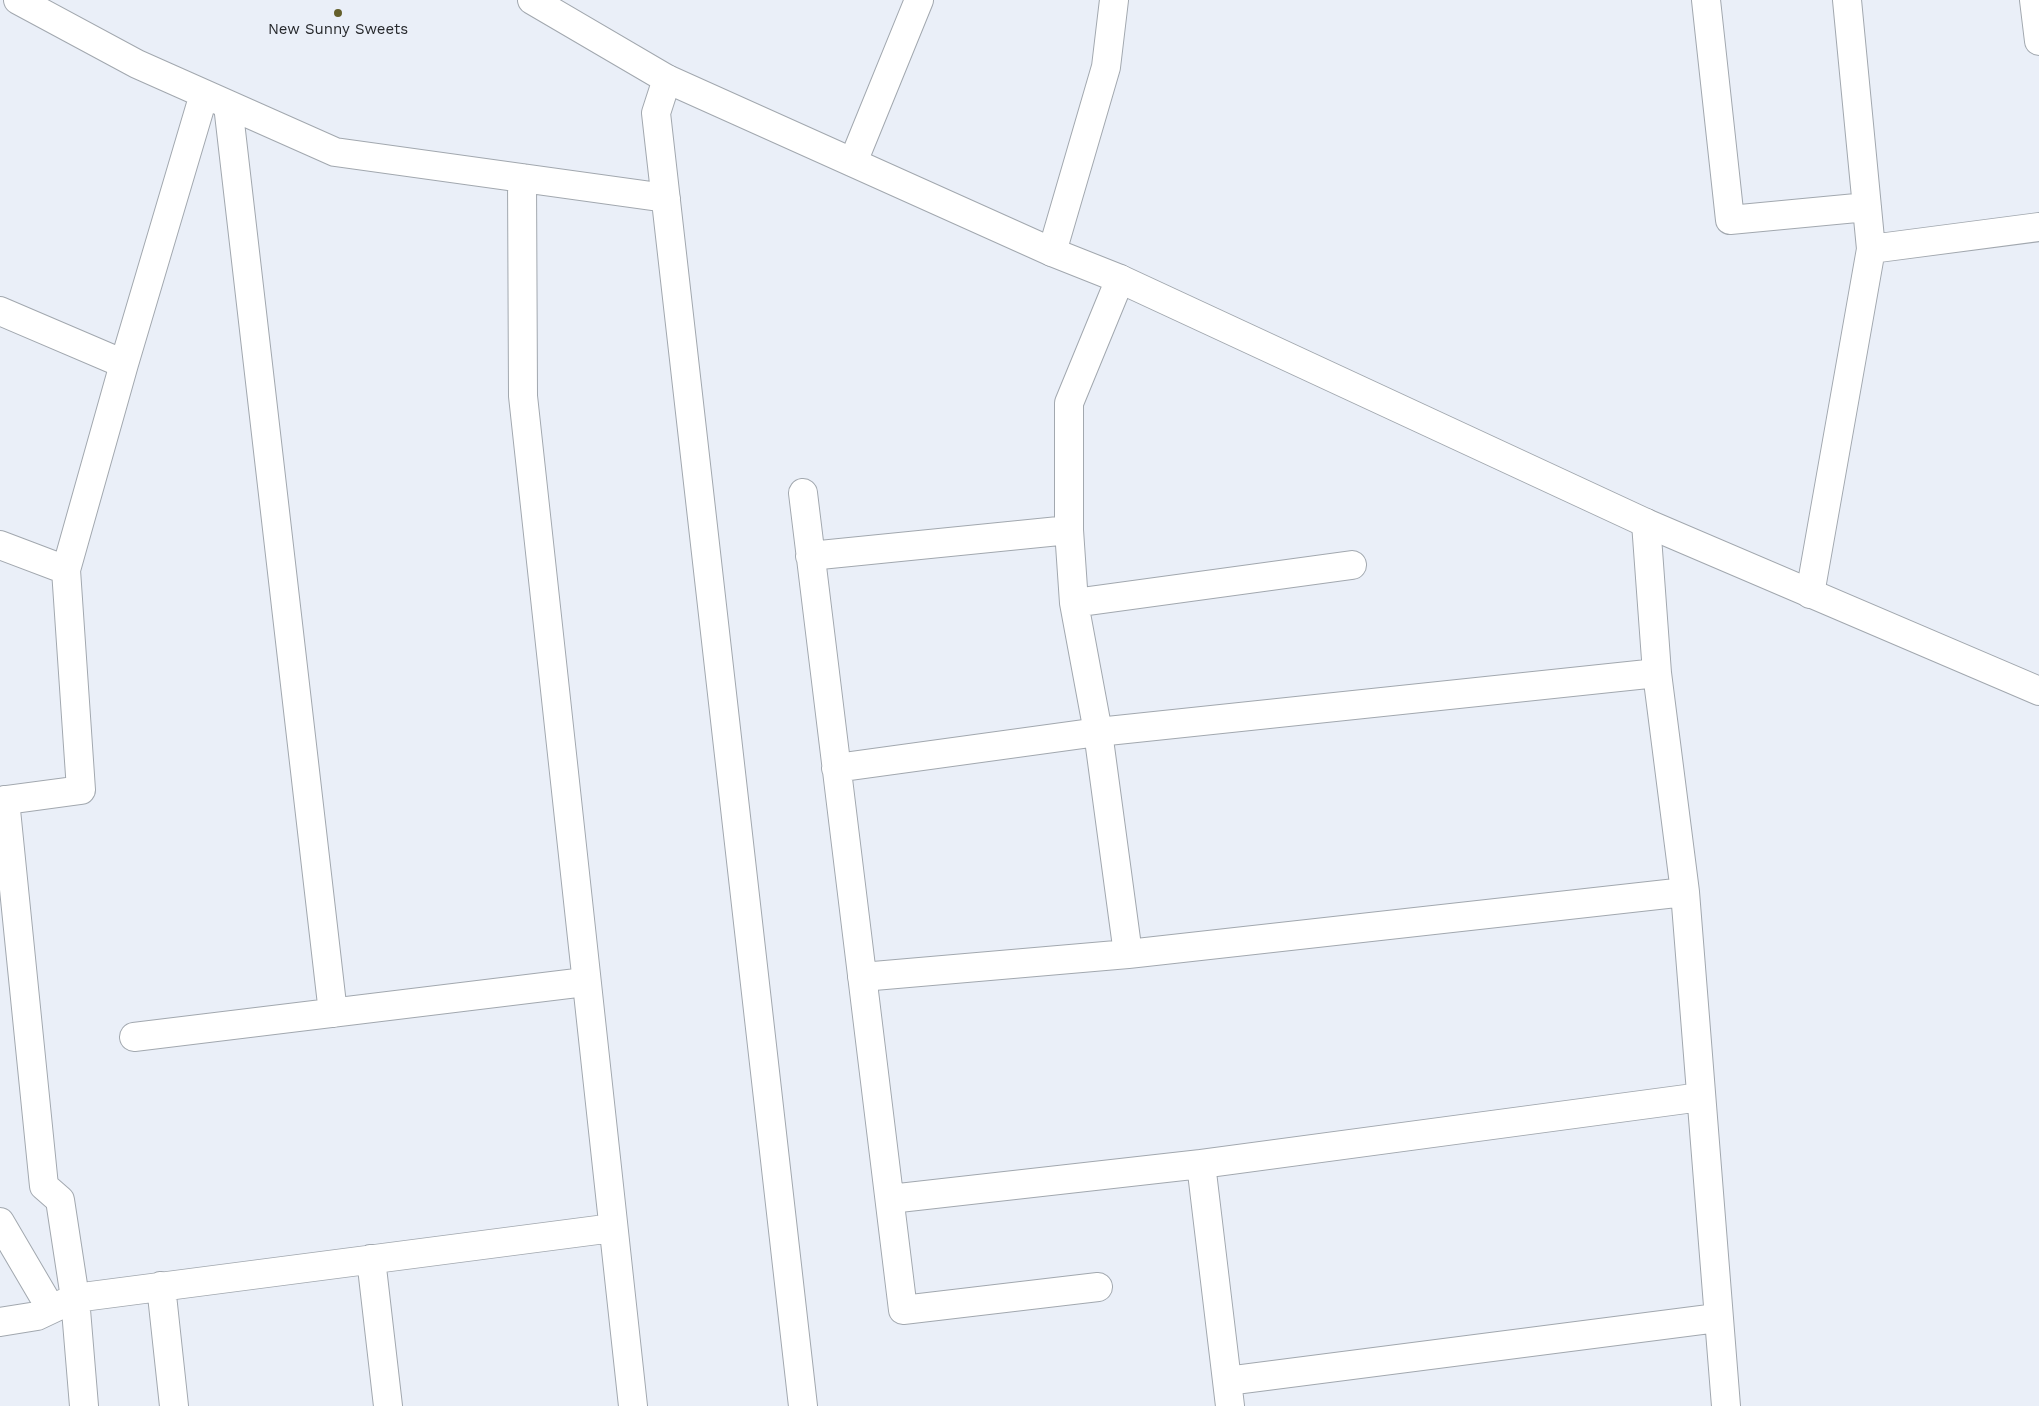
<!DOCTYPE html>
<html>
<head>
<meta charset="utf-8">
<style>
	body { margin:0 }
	canvas { display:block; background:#eaeff8 }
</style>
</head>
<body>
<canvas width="2039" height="1406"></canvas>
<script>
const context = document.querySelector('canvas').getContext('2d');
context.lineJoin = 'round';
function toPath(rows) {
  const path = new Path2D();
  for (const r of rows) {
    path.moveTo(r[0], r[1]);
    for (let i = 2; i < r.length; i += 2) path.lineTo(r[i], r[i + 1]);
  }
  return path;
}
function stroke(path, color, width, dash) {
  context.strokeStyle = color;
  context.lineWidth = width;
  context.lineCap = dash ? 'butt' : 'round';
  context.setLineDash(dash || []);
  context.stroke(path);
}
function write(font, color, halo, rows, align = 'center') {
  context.font = font + ' "Work Sans",sans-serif';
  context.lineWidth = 4;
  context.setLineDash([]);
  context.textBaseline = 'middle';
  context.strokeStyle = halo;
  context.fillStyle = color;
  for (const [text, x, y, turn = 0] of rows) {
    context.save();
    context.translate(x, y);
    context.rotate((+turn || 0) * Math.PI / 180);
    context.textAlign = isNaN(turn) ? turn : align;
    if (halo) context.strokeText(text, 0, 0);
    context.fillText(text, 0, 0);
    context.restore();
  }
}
const minor = toPath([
	[18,0,137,64,335,152,666,198],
	[1706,0,1730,220,1867,207],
	[2034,0,2039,41],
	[667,79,656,113,803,1406],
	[228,105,333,1013],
	[853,162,919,0],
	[522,178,523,396,633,1406],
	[1871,249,2039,227],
	[1052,252,1106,67,1114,0],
	[1120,279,1069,403,1069,530,1074,603,1098,732,1128,954],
	[0,311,124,364],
	[803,493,903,1310,1098,1287],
	[1646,523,1657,673,1685,892,1726,1406],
	[0,545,66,570],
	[810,556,1069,530],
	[1810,594,1871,249,1847,0],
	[1074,603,1352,565],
	[836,768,1098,732,1657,673],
	[5,800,44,1186,60,1200,75,1298,84,1406],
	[0,801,81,790,66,570,124,364,204,94],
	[862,977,1128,954,1685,892],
	[134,1037,585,982],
	[1201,1164,1230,1406],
	[890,1199,1201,1164,1701,1097],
	[0,1222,51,1309],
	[371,1259,388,1406],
	[161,1286,174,1406],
	[0,1322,37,1316,75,1298,613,1228],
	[1227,1381,1717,1318]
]);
const major = toPath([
	[532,0,667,79,1052,252,1120,279,1646,523,2039,691]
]);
stroke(minor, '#a2a8af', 30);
stroke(major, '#a2a8af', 30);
stroke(minor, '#fff', 28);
stroke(major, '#fff', 28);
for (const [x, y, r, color] of [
	[338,13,5,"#645f2b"]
]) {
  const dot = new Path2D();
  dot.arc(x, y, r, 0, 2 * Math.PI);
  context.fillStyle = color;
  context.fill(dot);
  stroke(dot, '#eaeff8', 2);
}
write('15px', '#27292d', '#eaeff8', [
	["New Sunny Sweets",338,30]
]);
</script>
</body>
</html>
